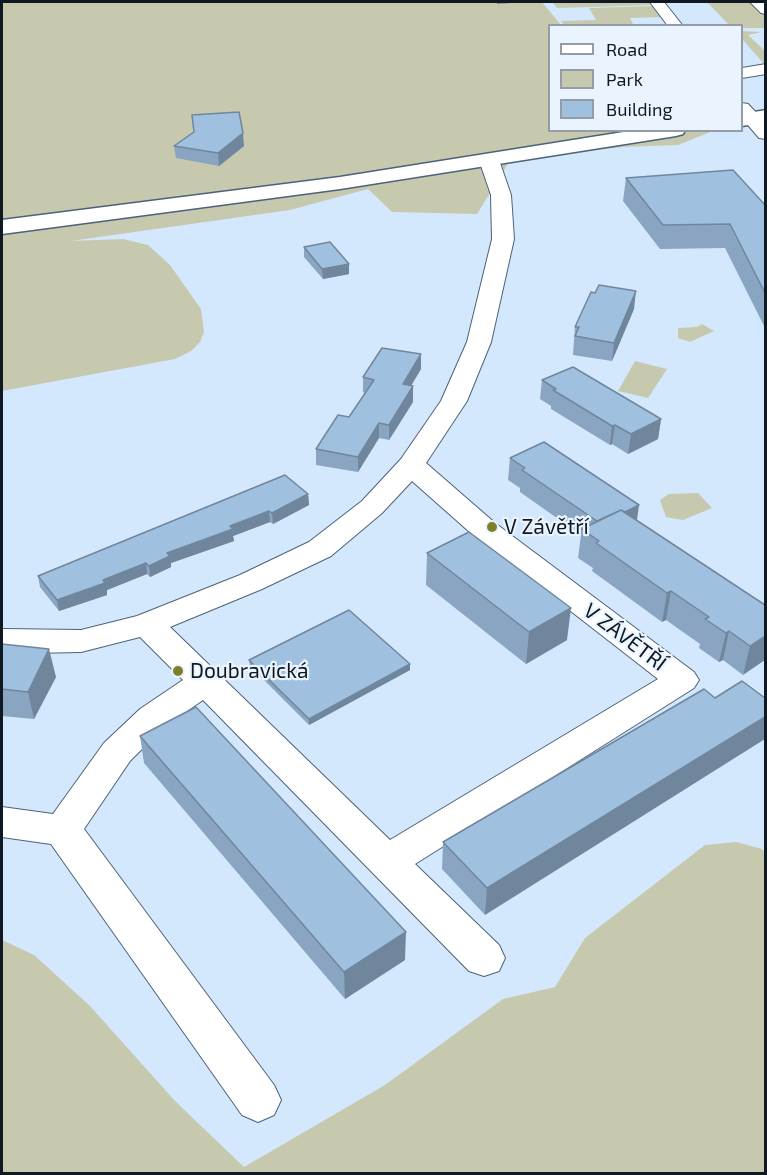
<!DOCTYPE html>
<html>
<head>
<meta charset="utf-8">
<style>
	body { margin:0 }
	#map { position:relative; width:767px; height:1175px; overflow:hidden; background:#d4e8fd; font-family:"Exo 2",sans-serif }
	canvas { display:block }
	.frame { position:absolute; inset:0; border:3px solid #101922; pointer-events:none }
	.legend { position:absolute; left:548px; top:24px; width:195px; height:108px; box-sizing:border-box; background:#eaf4ff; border:2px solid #939ca7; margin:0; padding:8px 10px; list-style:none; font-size:18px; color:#101922 }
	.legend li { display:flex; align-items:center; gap:12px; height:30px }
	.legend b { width:30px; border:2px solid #939ca7 }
</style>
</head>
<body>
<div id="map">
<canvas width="767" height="1175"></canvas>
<div class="frame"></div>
<ul class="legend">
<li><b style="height:8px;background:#fff"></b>Road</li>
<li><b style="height:16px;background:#c6c9ae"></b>Park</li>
<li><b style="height:16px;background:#a0c0e0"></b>Building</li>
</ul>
</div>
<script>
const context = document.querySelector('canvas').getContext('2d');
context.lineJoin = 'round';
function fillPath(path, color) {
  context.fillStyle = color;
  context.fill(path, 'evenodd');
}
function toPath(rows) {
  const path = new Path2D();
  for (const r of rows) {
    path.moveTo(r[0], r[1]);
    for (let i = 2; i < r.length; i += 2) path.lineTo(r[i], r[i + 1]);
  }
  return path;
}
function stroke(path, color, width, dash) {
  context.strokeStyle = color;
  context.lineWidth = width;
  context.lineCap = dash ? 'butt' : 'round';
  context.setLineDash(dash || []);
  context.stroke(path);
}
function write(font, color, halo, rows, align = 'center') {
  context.font = font + ' "Exo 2",sans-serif';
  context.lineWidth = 4.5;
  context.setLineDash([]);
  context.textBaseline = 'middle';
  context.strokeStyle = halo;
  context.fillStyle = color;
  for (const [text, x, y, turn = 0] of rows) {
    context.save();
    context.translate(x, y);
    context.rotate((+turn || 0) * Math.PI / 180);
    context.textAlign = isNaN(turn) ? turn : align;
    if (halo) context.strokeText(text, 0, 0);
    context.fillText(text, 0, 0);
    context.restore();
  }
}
fillPath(toPath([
	[2,2,542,2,561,25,550,26,550,130,713,131,678,145,624,147,511,159,477,214,392,212,368,189,290,210,71,241,123,239,148,245,170,265,201,309,204,332,200,342,191,351,175,359,2,391],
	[552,2,652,2,655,5,557,8],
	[707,2,753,2,765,14,765,28,742,28,742,26,729,25],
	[656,6,665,17,630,18,634,26,564,25,561,21,596,20,589,8],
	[742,31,762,32,748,35,765,51,765,65,742,39],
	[702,324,714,331,690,342,678,338,678,328,697,327],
	[635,361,667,369,648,398,618,391],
	[698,493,712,508,683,520,666,517,660,500,669,494],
	[736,842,762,849,765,853,765,1173,2,1173,2,940,34,955,89,1005,176,1102,244,1167,385,1085,503,999,555,987,585,938,705,845]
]), '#c6c9ae');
const street = toPath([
	[650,2,664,2,683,26,668,26,650,2],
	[750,2,765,2,766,14,761,13,750,2],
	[766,64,766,74,742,78,742,68,766,64],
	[742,103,748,104,766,123,766,139,759,138,742,118,742,103],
	[489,154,496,156,499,160,511,195,514,239,491,342,467,401,426,463,495,523,694,672,699,680,694,688,415,864,499,945,505,958,499,971,484,976,469,971,203,700,164,727,130,761,84,829,274,1085,281,1100,274,1115,258,1122,242,1115,51,844,2,837,2,807,53,814,104,743,140,709,183,680,140,637,81,652,30,653,2,651,2,629,81,630,137,616,240,575,309,542,362,501,401,459,441,401,467,342,492,239,491,195,479,160,482,156,489,154],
	[412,481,473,535,658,679,390,840,170,627,262,589,331,556,382,513,412,481]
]);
const secondary = toPath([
	[766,110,766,122,742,126,742,114,766,110],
	[636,130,685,130,683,134,676,136,340,189,2,234,2,220,340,177,636,130]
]);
stroke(street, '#4c6278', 2);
stroke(secondary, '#4c6278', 3);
fillPath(street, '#fff');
fillPath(secondary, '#fff');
fillPath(toPath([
	[174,146,244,146,219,166,176,158],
	[626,178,765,205,765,328,725,248,660,249,623,201],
	[304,247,349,264,349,274,323,279,304,257],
	[634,309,612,361,573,355,575,327],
	[421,369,411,386,413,402,389,440,379,438,358,472,316,465,316,449,349,417,365,393,363,392,363,377],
	[542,380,661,419,658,439,628,454,612,444,610,445,551,409,551,406,540,399],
	[510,458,637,520,765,605,743,675,723,660,719,662,699,648,700,644,666,620,662,622,592,571,593,568,578,558,581,535,520,492,520,488,508,480],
	[308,494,309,505,273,524,270,522,233,536,234,541,171,563,171,567,150,577,147,574,107,590,107,595,59,611,40,587,38,576],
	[427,553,567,640,526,664,426,585],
	[2,644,56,677,34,719,2,716],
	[249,660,410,664,410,670,309,725,250,666],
	[704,689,485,915,442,869,443,842],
	[140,736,405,960,345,999,144,763]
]), '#8aa5c1');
fillPath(toPath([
	[497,2,527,2,497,4],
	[243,133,244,146,219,166,218,153],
	[349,264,349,274,323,279,322,269],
	[636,291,634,309,612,361,614,343],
	[421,354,421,369,403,399,403,384],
	[413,386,413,402,389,440,389,425],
	[661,419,658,439,628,454,631,434],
	[379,423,379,438,358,472,358,457],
	[615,425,612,444,610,445,612,426],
	[308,494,309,505,273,524,272,513],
	[639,505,636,528,602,524],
	[269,511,270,522,233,536,234,541,171,563,171,567,150,577,149,566,167,553,230,526],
	[146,563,147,574,107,590,107,595,59,611,57,600,103,580],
	[671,591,666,620,662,622,667,593],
	[571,608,567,640,526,664,529,632],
	[729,631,723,660,719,662,726,633],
	[765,636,765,660,743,675,750,646],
	[49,649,56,677,34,719,28,692],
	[410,664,410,670,309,725,309,719],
	[765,717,765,739,485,915,487,888],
	[406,932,405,960,345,999,344,972]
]), '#70869d');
const building = toPath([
	[239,112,243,133,218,153,174,146,194,132,192,115,239,112],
	[733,170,765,205,765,293,730,224,663,225,626,178,733,170],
	[330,242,349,264,322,269,304,247,330,242],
	[599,285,636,291,614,343,575,336,579,327,575,327,591,292,595,293,599,285],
	[382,348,421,354,403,384,413,386,389,425,379,423,358,457,316,449,338,415,349,417,374,380,363,377,382,348],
	[573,367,661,419,631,434,615,425,612,426,553,390,556,389,542,380,573,367],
	[544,442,639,505,625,512,621,510,597,521,522,470,525,468,510,458,544,442],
	[285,475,308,494,272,513,269,511,230,526,233,529,167,553,170,556,149,566,146,563,103,580,105,583,57,600,38,576,285,475],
	[621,510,765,605,765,636,750,646,729,631,726,633,705,619,709,617,671,591,667,593,596,543,599,541,582,529,621,510],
	[469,532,571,608,529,632,427,553,469,532],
	[349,610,410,664,309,719,249,660,349,610],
	[2,644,49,649,28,692,2,689,2,644],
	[742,681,765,698,765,717,487,888,443,842,704,689,715,698,742,681],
	[196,707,406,932,344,972,140,736,196,707]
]);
fillPath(building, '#a0c0e0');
stroke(building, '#70869d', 1.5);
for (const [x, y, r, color] of [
	[492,527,6,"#7d802a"],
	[178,671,6,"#7d802a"]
]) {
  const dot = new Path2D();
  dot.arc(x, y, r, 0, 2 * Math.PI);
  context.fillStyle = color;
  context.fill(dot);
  stroke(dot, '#eaf4ff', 2);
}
write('21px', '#101922', '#eaf4ff', [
	["V Závětří",504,527],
	["Doubravická",190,671]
], 'left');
write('21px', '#101922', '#eaf4ff', [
	["V ZÁVĚTŘÍ",625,637,37]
]);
</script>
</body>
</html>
